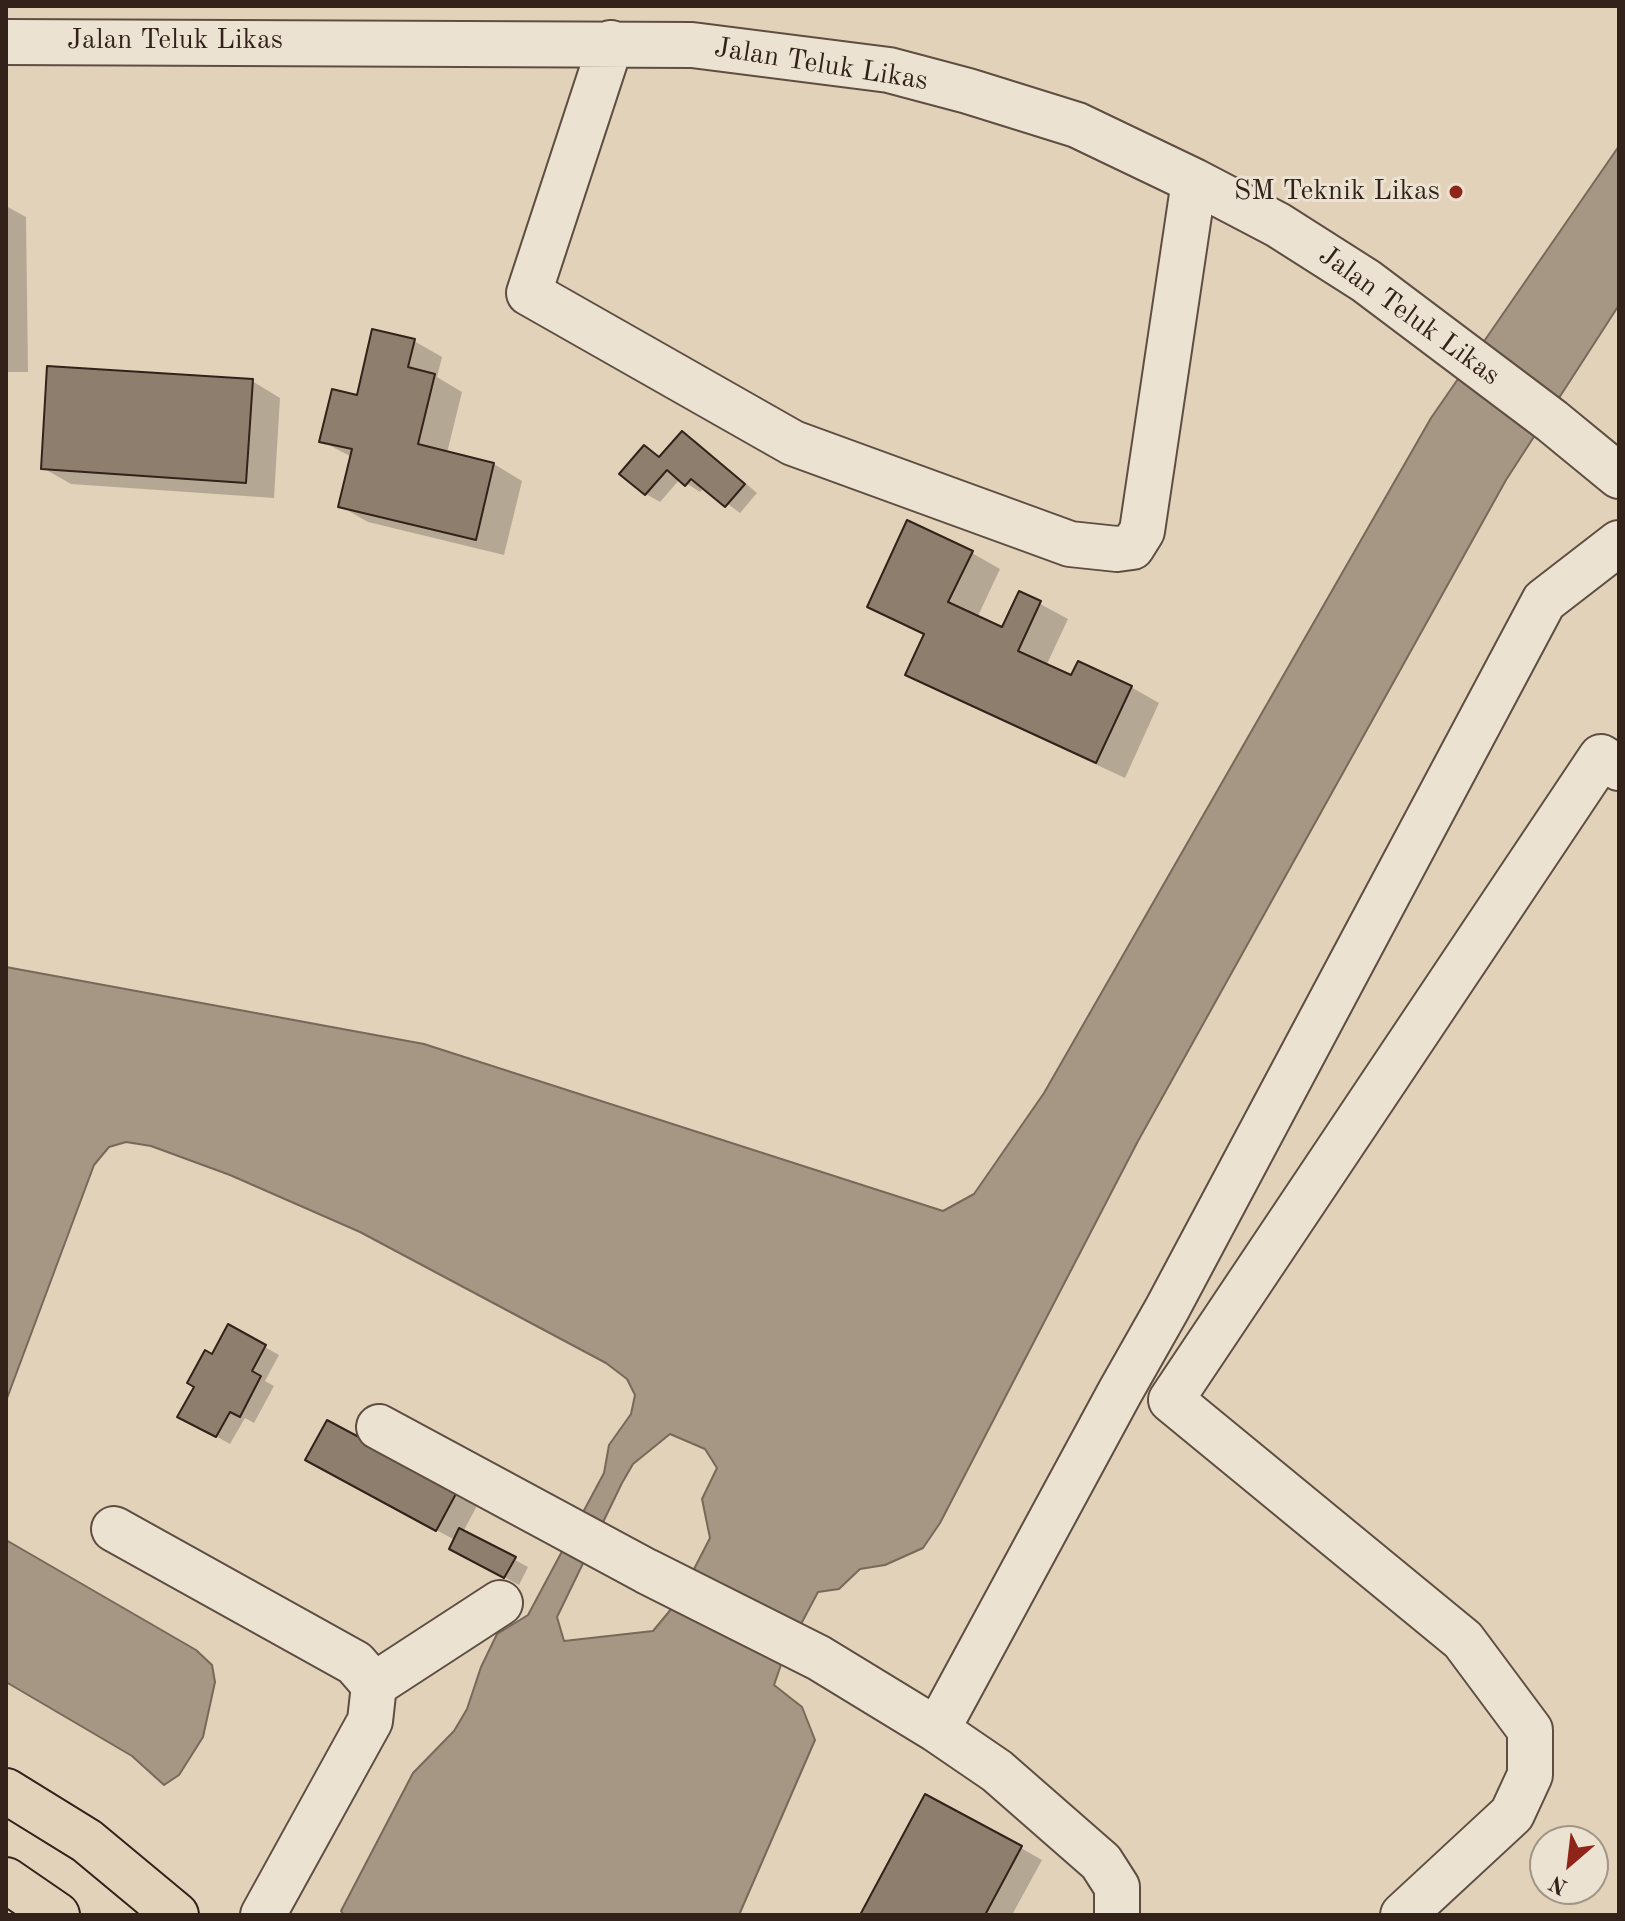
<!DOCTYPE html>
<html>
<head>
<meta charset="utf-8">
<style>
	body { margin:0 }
	#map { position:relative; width:1625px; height:1921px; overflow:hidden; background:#e2d2ba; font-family:"Old Standard TT",serif }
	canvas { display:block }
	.frame { position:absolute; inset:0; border:8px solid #32221a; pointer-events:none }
	.north { position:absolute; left:1529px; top:1825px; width:80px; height:80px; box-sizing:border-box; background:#ece2d2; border:2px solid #a29588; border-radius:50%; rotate:208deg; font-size:22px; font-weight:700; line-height:32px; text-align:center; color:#32221a }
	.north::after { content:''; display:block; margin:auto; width:28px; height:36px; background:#8f2418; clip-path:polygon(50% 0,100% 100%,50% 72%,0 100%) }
</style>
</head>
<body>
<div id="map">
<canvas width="1625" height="1921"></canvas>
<div class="frame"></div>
<div class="north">N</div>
</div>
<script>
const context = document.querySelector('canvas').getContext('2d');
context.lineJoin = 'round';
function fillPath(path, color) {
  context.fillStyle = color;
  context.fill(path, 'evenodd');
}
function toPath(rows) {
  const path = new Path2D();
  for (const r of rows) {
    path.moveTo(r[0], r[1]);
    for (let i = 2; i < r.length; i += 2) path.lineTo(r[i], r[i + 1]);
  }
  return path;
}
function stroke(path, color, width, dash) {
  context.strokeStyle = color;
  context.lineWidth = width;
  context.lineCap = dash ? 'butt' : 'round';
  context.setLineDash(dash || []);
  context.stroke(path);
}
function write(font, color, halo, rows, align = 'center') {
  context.font = font + ' "Old Standard TT",serif';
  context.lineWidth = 6;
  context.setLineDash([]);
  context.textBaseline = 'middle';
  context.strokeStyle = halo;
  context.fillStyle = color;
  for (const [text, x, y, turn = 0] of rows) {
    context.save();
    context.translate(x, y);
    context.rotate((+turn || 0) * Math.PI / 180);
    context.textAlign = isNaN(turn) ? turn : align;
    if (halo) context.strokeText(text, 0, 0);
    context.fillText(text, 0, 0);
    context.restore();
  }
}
const water = toPath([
	[1619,146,1619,305,1506,480,1138,1141,940,1523,923,1548,885,1565,860,1569,839,1589,818,1592,784,1656,774,1685,802,1707,815,1740,739,1915,344,1915,341,1911,413,1773,454,1731,467,1709,481,1667,497,1634,528,1615,604,1473,609,1445,631,1414,635,1395,627,1379,606,1363,360,1232,230,1175,151,1146,126,1142,109,1147,94,1165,6,1401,6,967,424,1044,943,1211,974,1194,1044,1093,1431,418,1619,146],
	[670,1434,705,1449,717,1468,702,1499,710,1538,677,1602,653,1631,564,1641,557,1617,622,1483,633,1464,670,1434],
	[6,1540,196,1650,212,1665,215,1682,203,1737,179,1775,164,1785,132,1756,6,1682,6,1540]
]);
fillPath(water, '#a69684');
stroke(water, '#78685a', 2);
fillPath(toPath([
	[6,206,26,217,28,372,6,372],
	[414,341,442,357,437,377,462,392,447,453,494,464,522,481,504,555,368,522,340,506,352,457,321,441,358,398],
	[252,381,280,398,274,498,71,484,43,468],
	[683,433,696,441,757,493,740,513,705,487,700,492,680,479,660,502,646,494,644,447,661,458],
	[972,553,1000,569,977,618,1003,630,1020,593,1068,619,1046,666,1072,678,1131,687,1159,703,1125,778,936,690,908,674,925,636,869,607],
	[229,1327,279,1355,265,1381,274,1386,254,1423,245,1418,230,1444,194,1424,213,1357],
	[328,1423,478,1504,463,1532,528,1567,519,1585,465,1556,455,1540,328,1472],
	[1021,1848,1042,1860,1012,1915,862,1915]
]), '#0003');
const building = toPath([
	[6,250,7,360,6,360,6,250],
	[372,329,415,339,408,367,435,374,418,444,494,463,476,540,338,507,352,449,319,442,332,389,357,395,372,329],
	[47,366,253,379,246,483,41,469,47,366],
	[682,431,745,484,725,507,691,479,685,486,667,470,645,495,619,474,644,445,659,457,682,431],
	[907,520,973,551,948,602,1002,627,1019,591,1041,601,1018,651,1071,675,1078,661,1132,686,1096,763,905,675,924,634,867,607,907,520],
	[228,1324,266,1345,252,1371,261,1376,240,1417,230,1412,216,1437,177,1417,194,1387,187,1383,205,1350,212,1354,228,1324],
	[327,1420,458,1490,436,1531,305,1460,327,1420],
	[459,1528,516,1557,504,1578,449,1549,459,1528],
	[925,1794,1022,1846,985,1915,860,1915,925,1794]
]);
fillPath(building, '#8e7e6d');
stroke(building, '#32221a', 2);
const minor = toPath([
	[6,42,692,45,889,70,968,91,1077,125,1194,181,1278,225,1366,281,1552,421,1619,476],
	[611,43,529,293,793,443,1070,544,1117,549,1132,547,1142,531,1194,181],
	[379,1427,646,1571,819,1658,937,1730],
	[114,1529,355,1663,374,1685,370,1721,263,1915],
	[374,1685,500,1603],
	[1117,1915,1117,1887,1101,1862,997,1771,937,1730,1120,1392,1167,1309,1544,601,1619,543],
	[1403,1915,1512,1814,1530,1775,1530,1730,1463,1640,1171,1400,1601,757,1619,768]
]);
const highway = toPath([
	[6,1791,87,1841,176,1915],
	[6,1880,57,1915]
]);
stroke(minor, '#5e4e42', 48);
stroke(highway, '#32221a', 48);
stroke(minor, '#ece2d2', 44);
stroke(highway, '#e2d2ba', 44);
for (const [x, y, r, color] of [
	[1456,192,8,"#8f2418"]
]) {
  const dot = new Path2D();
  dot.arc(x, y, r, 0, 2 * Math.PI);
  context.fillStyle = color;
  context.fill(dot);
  stroke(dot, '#ece2d2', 3);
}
write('28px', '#32221a', '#ece2d2', [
	["Jalan Teluk Likas",175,41],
	["Jalan Teluk Likas",821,65,9],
	["Jalan Teluk Likas",1409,316,36]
]);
write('28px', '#32221a', '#ece2d2', [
	["SM Teknik Likas",1440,192]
], 'right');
</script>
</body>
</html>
